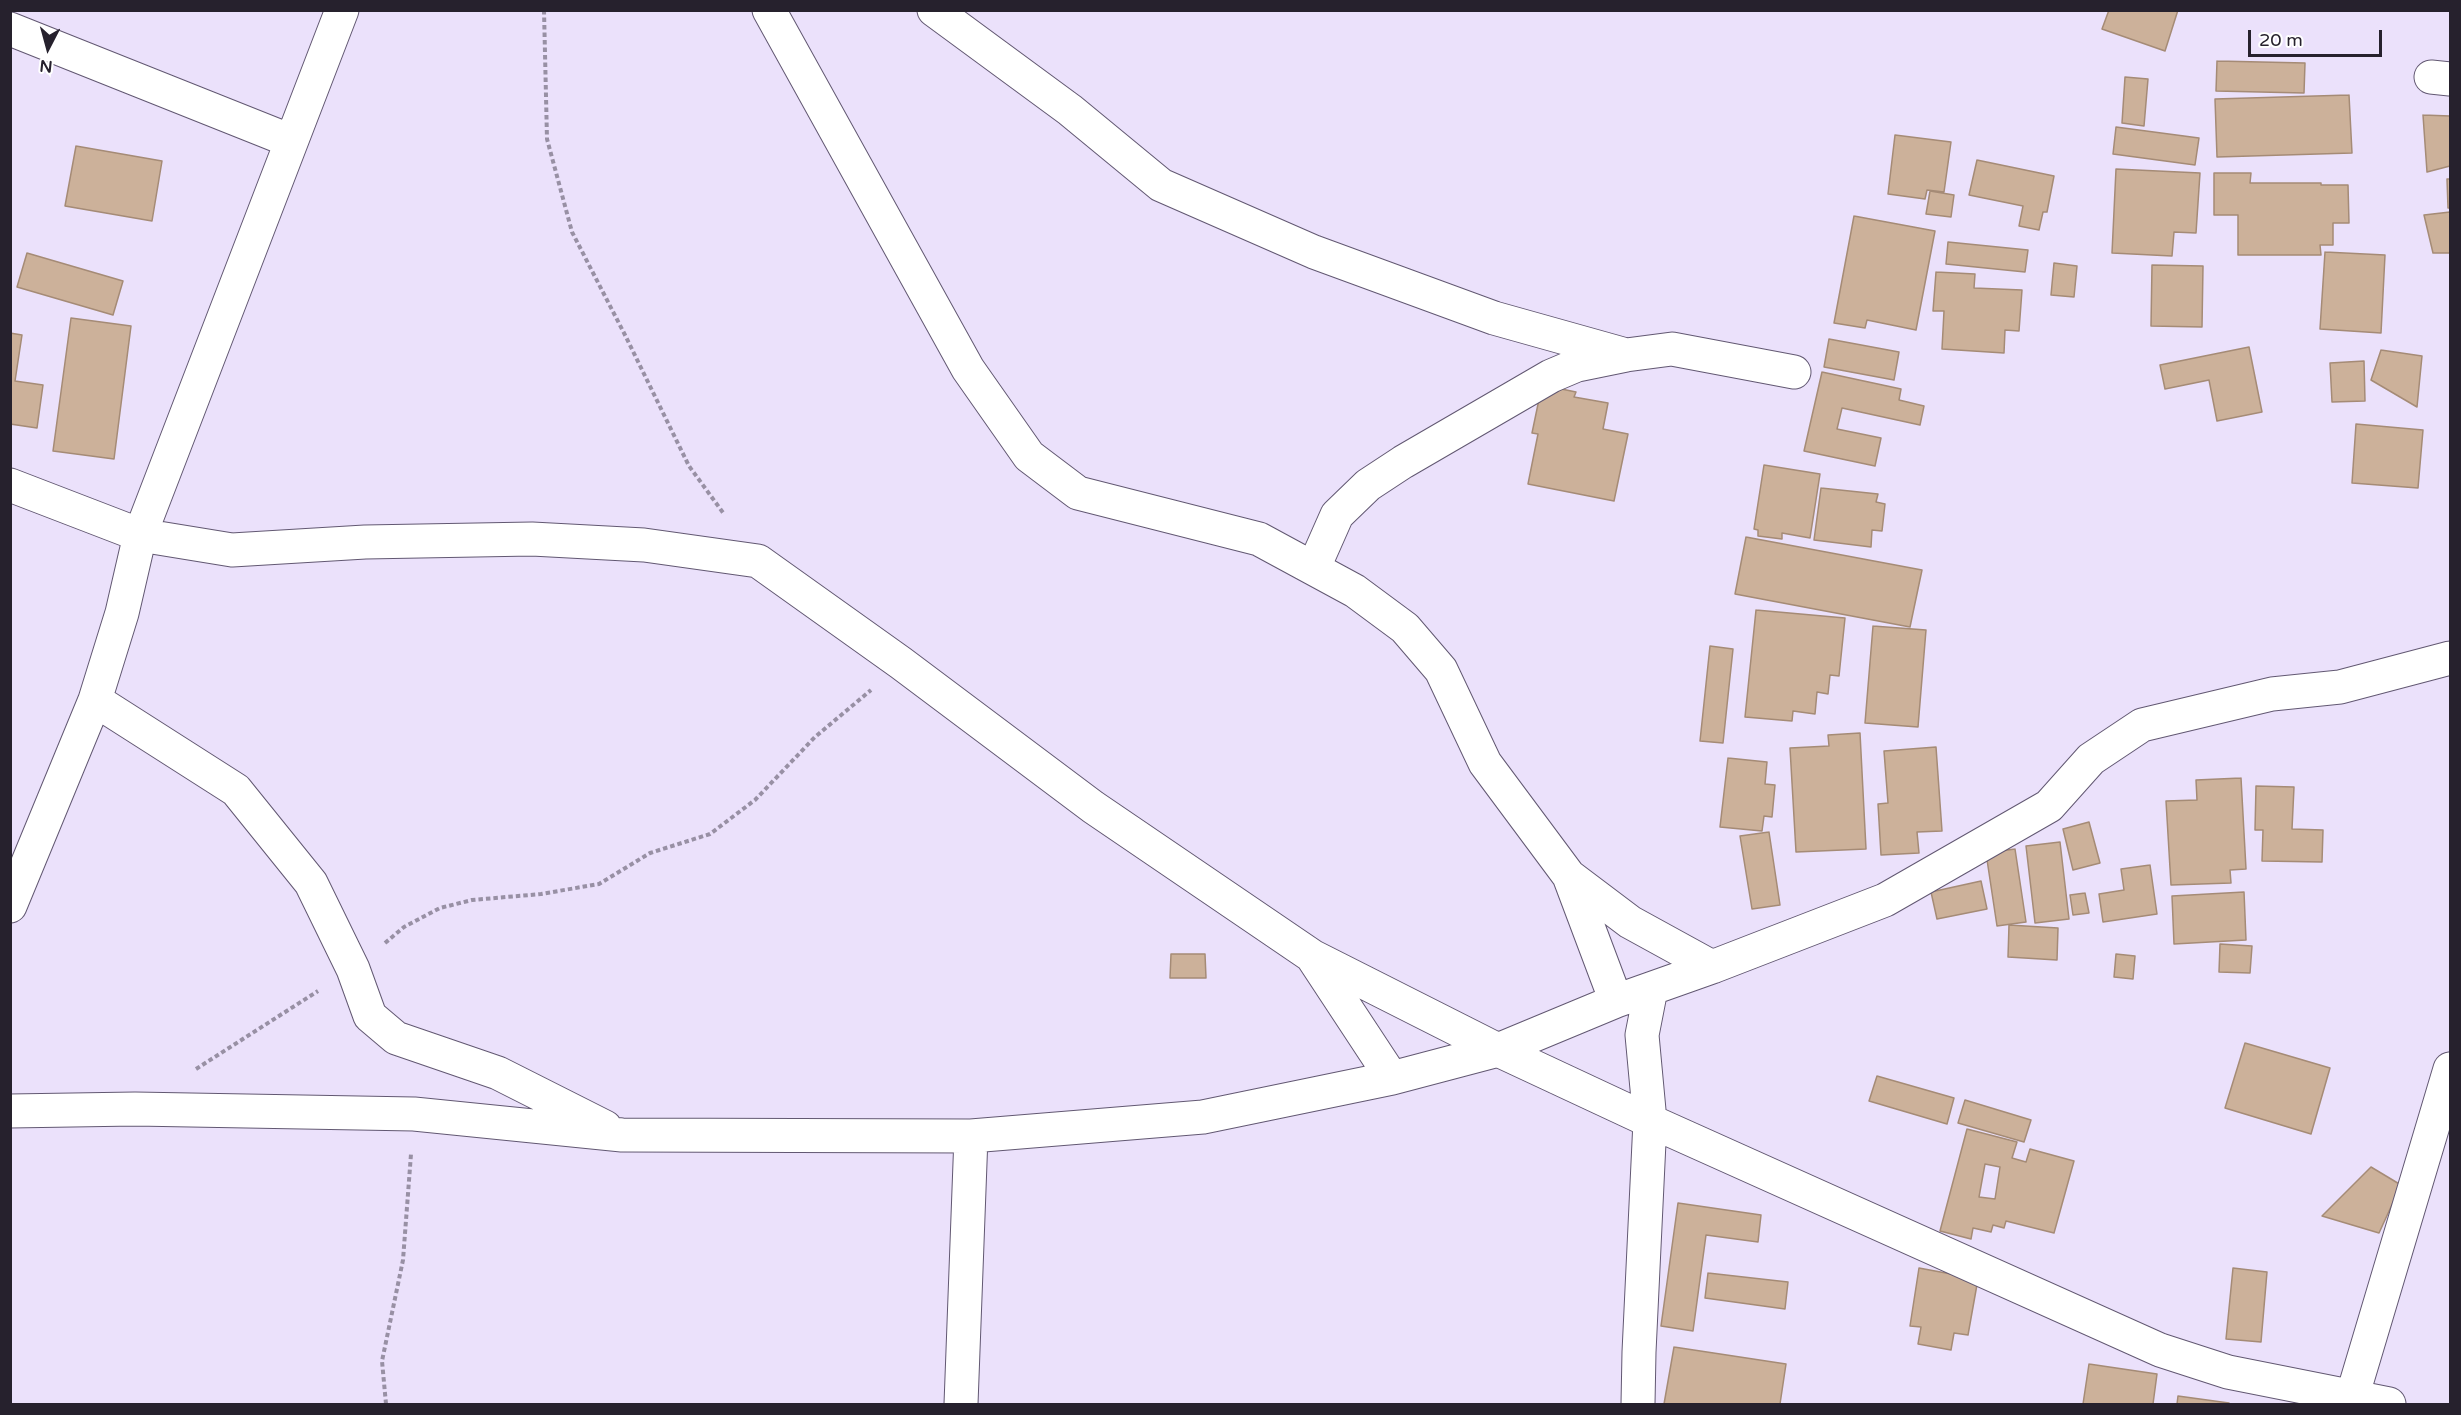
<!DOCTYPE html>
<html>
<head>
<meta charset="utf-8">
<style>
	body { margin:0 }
	#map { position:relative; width:2461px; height:1415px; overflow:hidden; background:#ebe1fb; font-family:"Varela Round",sans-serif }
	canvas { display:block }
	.frame { position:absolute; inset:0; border:12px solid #26212d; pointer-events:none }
	.north { position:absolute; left:18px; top:18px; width:60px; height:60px; -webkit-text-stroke:4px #fff; paint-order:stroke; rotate:186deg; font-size:16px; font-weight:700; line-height:24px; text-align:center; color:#26212d }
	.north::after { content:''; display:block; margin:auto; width:21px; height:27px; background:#26212d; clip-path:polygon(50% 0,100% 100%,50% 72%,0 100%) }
	.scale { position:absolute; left:2248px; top:30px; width:134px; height:27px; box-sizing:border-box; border:3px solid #26212d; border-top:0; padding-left:8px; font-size:18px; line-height:21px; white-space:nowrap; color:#26212d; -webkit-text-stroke:4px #fff; paint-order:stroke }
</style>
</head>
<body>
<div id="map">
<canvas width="2461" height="1415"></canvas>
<div class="frame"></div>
<div class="north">N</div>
<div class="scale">20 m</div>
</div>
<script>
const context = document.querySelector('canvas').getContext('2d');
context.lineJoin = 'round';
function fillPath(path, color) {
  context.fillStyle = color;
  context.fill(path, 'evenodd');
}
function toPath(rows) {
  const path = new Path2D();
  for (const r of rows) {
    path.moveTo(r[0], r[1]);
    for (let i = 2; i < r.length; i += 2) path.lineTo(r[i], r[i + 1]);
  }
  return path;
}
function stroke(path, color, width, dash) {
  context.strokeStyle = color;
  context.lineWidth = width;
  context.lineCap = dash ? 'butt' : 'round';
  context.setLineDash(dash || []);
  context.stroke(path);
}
const building = toPath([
	[2109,10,2178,10,2165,51,2102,29,2109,10],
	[2217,61,2305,63,2304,93,2216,91,2217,61],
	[2125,77,2148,79,2144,126,2122,123,2125,77],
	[2349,95,2352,153,2217,157,2215,99,2349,95],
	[2423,115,2450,116,2450,166,2427,172,2423,115],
	[2116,127,2199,138,2195,165,2113,154,2116,127],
	[1895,135,1951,142,1944,192,1927,190,1925,199,1888,194,1895,135],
	[76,146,162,161,152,221,65,206,76,146],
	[1977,160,2054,176,2047,212,2043,212,2039,230,2019,226,2023,206,1969,195,1977,160],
	[2116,169,2200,173,2196,233,2174,232,2172,256,2112,253,2116,169],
	[2214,173,2251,173,2250,183,2321,183,2321,185,2348,185,2349,223,2333,223,2333,245,2320,245,2321,255,2238,255,2238,215,2214,215,2214,173],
	[2447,179,2450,179,2450,208,2448,208,2447,179],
	[1930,191,1954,195,1951,217,1926,214,1930,191],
	[2450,212,2450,253,2433,253,2424,215,2450,212],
	[1854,216,1935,231,1916,330,1867,320,1865,328,1834,323,1854,216],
	[1948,242,2028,250,2025,272,1946,264,1948,242],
	[2325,252,2385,255,2381,333,2320,329,2325,252],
	[27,253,123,281,113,315,17,287,27,253],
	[2054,263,2077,266,2074,297,2051,295,2054,263],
	[2152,265,2203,266,2202,327,2151,326,2152,265],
	[1936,272,1975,274,1974,288,2022,290,2019,331,2005,330,2004,353,1942,349,1944,311,1933,311,1936,272],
	[71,318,131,326,114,459,53,451,71,318],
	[10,333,22,335,15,381,43,385,37,428,10,424,10,333],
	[1829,339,1899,352,1894,380,1824,367,1829,339],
	[2249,347,2262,412,2217,421,2209,380,2165,389,2160,365,2249,347],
	[2381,350,2422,356,2417,407,2371,380,2381,350],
	[2364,361,2365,401,2332,402,2330,363,2364,361],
	[1822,372,1901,389,1899,400,1924,406,1920,425,1842,408,1837,429,1881,438,1875,466,1804,451,1822,372],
	[1542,385,1576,392,1574,397,1608,403,1603,429,1628,434,1614,501,1528,484,1538,434,1532,433,1542,385],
	[2356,424,2423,430,2418,488,2352,483,2356,424],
	[1764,465,1820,474,1810,538,1782,533,1782,539,1758,536,1758,530,1754,529,1764,465],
	[1821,488,1878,494,1876,502,1885,504,1882,531,1872,530,1871,547,1814,540,1821,488],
	[1746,537,1922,570,1910,627,1735,594,1746,537],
	[1756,610,1845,618,1839,676,1830,675,1828,694,1817,692,1815,714,1793,711,1792,721,1745,717,1756,610],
	[1873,626,1926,630,1918,727,1865,723,1873,626],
	[1710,646,1733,649,1723,743,1700,741,1710,646],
	[1860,733,1866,849,1796,852,1790,748,1829,746,1828,735,1860,733],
	[1936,747,1942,831,1917,832,1919,853,1881,855,1878,804,1888,803,1884,751,1936,747],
	[1728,758,1767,762,1765,784,1775,785,1772,817,1764,816,1762,831,1720,827,1728,758],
	[2241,778,2246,869,2230,870,2231,883,2171,885,2166,801,2197,800,2196,780,2241,778],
	[2256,786,2294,787,2292,829,2323,830,2322,862,2262,861,2263,830,2255,830,2256,786],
	[2089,822,2100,863,2073,870,2063,829,2089,822],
	[1769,832,1780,905,1752,909,1740,836,1769,832],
	[2060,842,2069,919,2035,923,2026,846,2060,842],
	[2015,849,2026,922,1997,926,1986,853,2015,849],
	[2150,865,2157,914,2103,922,2099,894,2124,890,2121,869,2150,865],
	[1981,881,1987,909,1937,919,1931,892,1981,881],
	[2244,892,2246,940,2174,944,2172,896,2244,892],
	[2085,893,2089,913,2073,915,2070,895,2085,893],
	[2009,925,2058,928,2057,960,2008,957,2009,925],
	[2220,944,2252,946,2250,973,2219,972,2220,944],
	[1171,954,1205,954,1206,978,1170,978,1171,954],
	[2116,954,2135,956,2133,979,2114,977,2116,954],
	[2245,1043,2330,1068,2311,1134,2225,1108,2245,1043],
	[1877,1076,1954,1098,1947,1124,1869,1101,1877,1076],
	[1965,1100,2031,1120,2024,1142,1958,1123,1965,1100],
	[1967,1129,2017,1142,2012,1158,2026,1162,2030,1149,2074,1161,2054,1233,2006,1221,2004,1228,1993,1225,1991,1232,1973,1228,1971,1239,1940,1231,1967,1129],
	[1985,1164,2000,1167,1995,1199,1979,1197,1985,1164],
	[2371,1167,2401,1185,2379,1233,2322,1216,2371,1167],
	[1678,1203,1761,1215,1758,1242,1706,1235,1693,1331,1661,1326,1678,1203],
	[1919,1268,1978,1279,1968,1335,1954,1333,1951,1350,1918,1344,1921,1327,1910,1326,1919,1268],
	[2233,1268,2267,1272,2261,1342,2226,1339,2233,1268],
	[1708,1273,1788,1282,1785,1309,1705,1298,1708,1273],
	[1674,1347,1786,1364,1780,1404,1664,1404,1674,1347],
	[2089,1364,2157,1374,2153,1404,2083,1404,2089,1364],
	[2178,1396,2229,1403,2229,1404,2177,1404,2178,1396]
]);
fillPath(building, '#ccb19a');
stroke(building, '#a58b76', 1.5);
const minor = toPath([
	[769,10,968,369,1029,456,1078,493,1259,539,1355,591,1405,628,1441,670,1485,763,1569,876,1630,922,1712,967],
	[934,10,1070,110,1161,185,1314,252,1494,318,1626,355],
	[10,29,291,141],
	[2431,77,2450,79],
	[10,485,140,535,232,550,365,542,532,539,644,545,758,561,901,663,1093,807,1312,956,1498,1050,1650,1121,2160,1350,2228,1372,2389,1404],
	[1314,567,1337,515,1368,485,1403,462,1551,376,1577,365,1626,355,1672,349,1794,372],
	[95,700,236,790,311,883,353,969,370,1016,396,1038,498,1073,605,1127],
	[1569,876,1616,1001],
	[10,906,95,700,122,613,140,535,342,10],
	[1313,958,1392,1078],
	[10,1111,135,1109,414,1114,622,1135,971,1136,1203,1117,1392,1078,1498,1050,1616,1001,1712,967,1885,900,2049,806,2091,759,2142,725,2272,694,2340,687,2450,658],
	[961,1404,971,1136],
	[1638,1404,1639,1352,1650,1121,1642,1035,1651,989],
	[2350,1404,2450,1069]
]);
stroke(minor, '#625872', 35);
stroke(toPath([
	[544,10,547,139,572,232,624,333,689,466,724,514],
	[385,943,404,927,440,908,472,900,541,894,599,884,650,853,710,834,755,800,815,737,871,690],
	[196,1069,318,991],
	[386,1404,382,1361,403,1260,411,1154]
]), '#9890a4', 4, [4.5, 3]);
stroke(minor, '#fff', 33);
</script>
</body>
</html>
